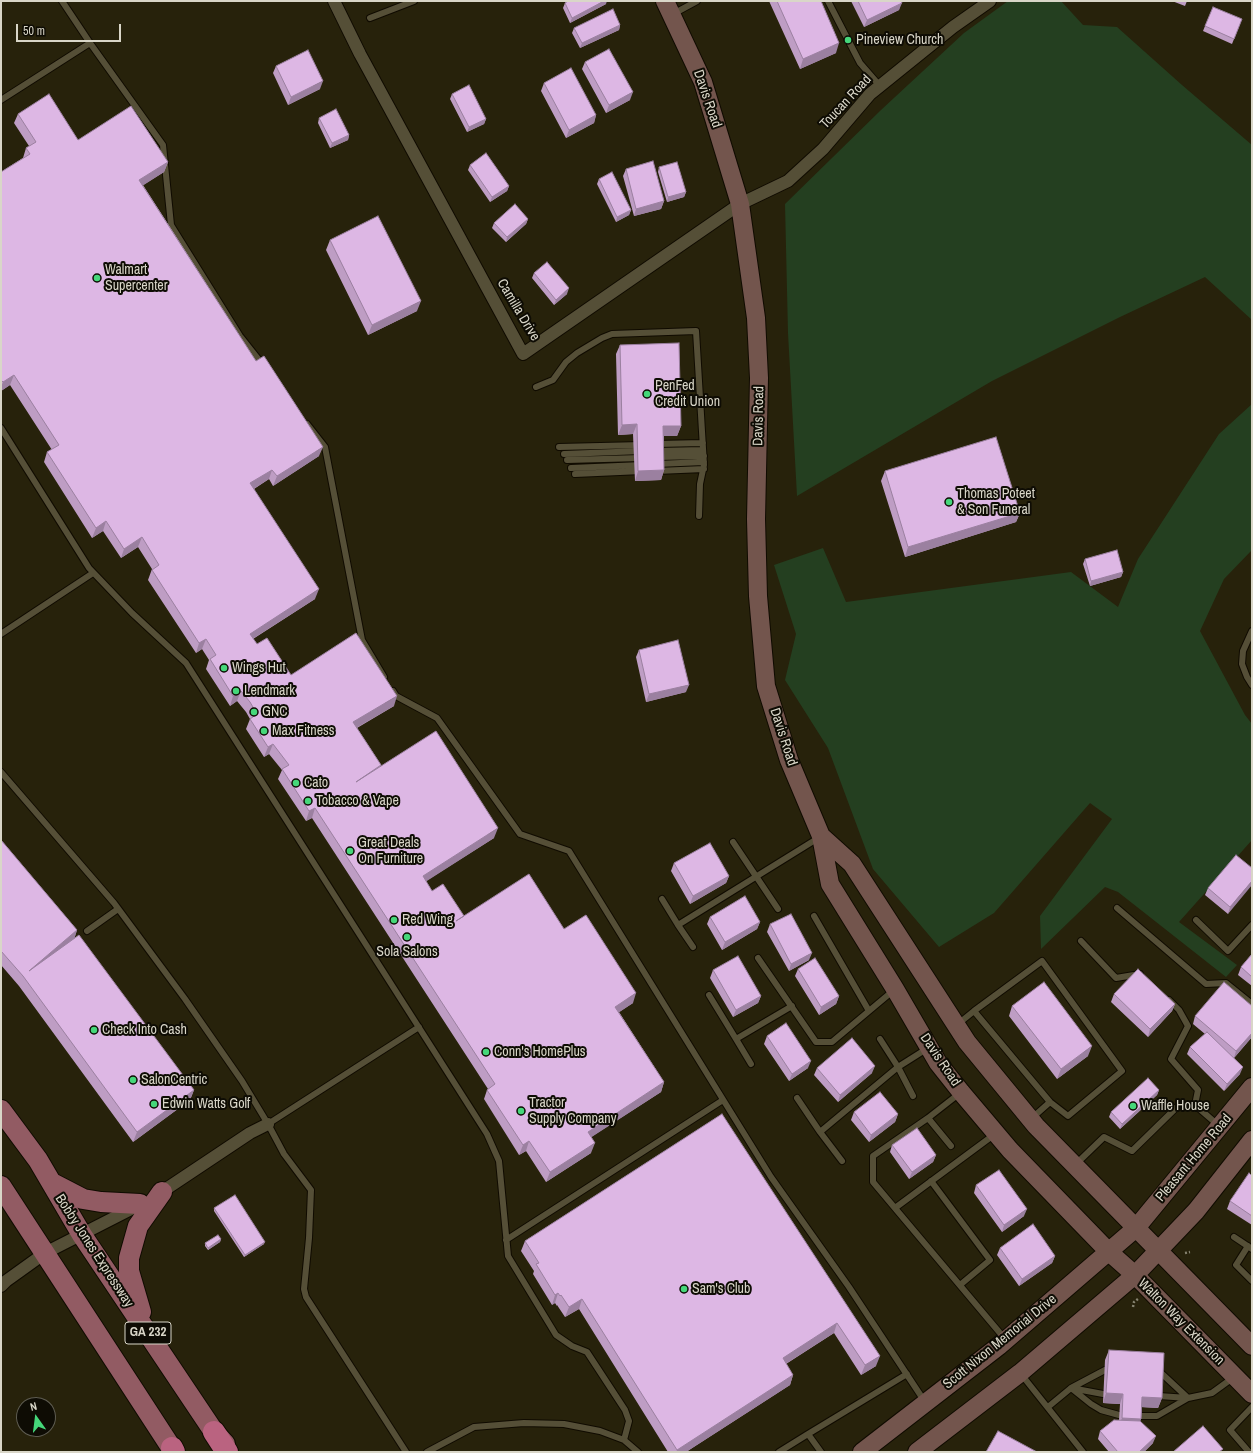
<!DOCTYPE html>
<html>
<head>
<meta charset="utf-8">
<style>
	body { margin:0 }
	#map { position:relative; width:1253px; height:1453px; overflow:hidden; background:#27220b; font-family:"Archivo Narrow",sans-serif }
	canvas { display:block }
	.frame { position:absolute; inset:0; border:2px solid #d9d6c8; pointer-events:none }
	.north { position:absolute; left:16px; top:1397px; width:40px; height:40px; box-sizing:border-box; background:#0e0c04; border:1px solid #5f5d52; border-radius:50%; rotate:346deg; font-size:11px; font-weight:700; line-height:16px; text-align:center; color:#d9d6c8 }
	.north::after { content:''; display:block; margin:auto; width:14px; height:18px; background:#45d77a; clip-path:polygon(50% 0,100% 100%,50% 72%,0 100%) }
	.scale { position:absolute; left:16px; top:24px; width:105px; height:18px; box-sizing:border-box; border:2px solid #d9d6c8; border-top:0; padding-left:5px; font-size:12px; line-height:14px; white-space:nowrap; color:#d9d6c8; -webkit-text-stroke:3px #0e0c04; paint-order:stroke }
</style>
</head>
<body>
<div id="map">
<canvas width="1253" height="1453"></canvas>
<div class="frame"></div>
<div class="north">N</div>
<div class="scale">50 m</div>
</div>
<script>
const context = document.querySelector('canvas').getContext('2d');
context.lineJoin = 'round';
function fillPath(path, color) {
  context.fillStyle = color;
  context.fill(path, 'evenodd');
}
function toPath(rows) {
  const path = new Path2D();
  for (const r of rows) {
    path.moveTo(r[0], r[1]);
    for (let i = 2; i < r.length; i += 2) path.lineTo(r[i], r[i + 1]);
  }
  return path;
}
function stroke(path, color, width, dash) {
  context.strokeStyle = color;
  context.lineWidth = width;
  context.lineCap = dash ? 'butt' : 'round';
  context.setLineDash(dash || []);
  context.stroke(path);
}
function write(font, color, halo, rows, align = 'center') {
  context.font = font + ' "Archivo Narrow",sans-serif';
  context.lineWidth = 4;
  context.setLineDash([]);
  context.textBaseline = 'middle';
  context.strokeStyle = halo;
  context.fillStyle = color;
  for (const [text, x, y, turn = 0] of rows) {
    context.save();
    context.translate(x, y);
    context.rotate((+turn || 0) * Math.PI / 180);
    context.textAlign = isNaN(turn) ? turn : align;
    if (halo) context.strokeText(text, 0, 0);
    context.fillText(text, 0, 0);
    context.restore();
  }
}
fillPath(toPath([
	[1008,1,1061,1,1083,25,1117,27,1182,85,1252,145,1252,320,1205,277,1120,317,992,381,797,496,788,333,785,204,881,110,964,33],
	[1252,404,1252,550,1224,579,1200,631,1245,715,1252,724,1252,840,1179,922,1237,965,1226,977,1118,892,1105,887,1041,949,1040,916,1112,819,1090,803,994,913,939,947,873,869,828,748,785,680,796,634,774,565,823,548,846,602,1071,572,1118,607,1138,559,1219,434]
]), '#243f20');
const service = toPath([
	[62,1,90,43,163,145,171,225,240,336,263,365],
	[828,1,860,63,880,86],
	[673,14,697,1],
	[370,18,414,1],
	[1,100,90,43],
	[536,387,553,380,566,362,577,353,602,338,612,334,696,331,704,465,700,484,699,516],
	[307,424,325,447,362,640,384,677],
	[1,428,89,568,132,613,186,663,487,1134,499,1161,508,1256,556,1335,572,1346,587,1352,625,1410,629,1421,624,1440],
	[657,444,703,443],
	[559,447,642,445],
	[657,451,703,450],
	[564,454,642,451],
	[657,457,704,456],
	[567,460,641,458],
	[657,464,704,462],
	[571,468,642,465],
	[657,471,704,469],
	[575,474,642,471],
	[1252,631,1243,651,1242,664,1247,677,1252,685],
	[1,634,93,573],
	[393,691,396,696,437,718,520,834,569,851,771,1177,849,1287,925,1402],
	[1,772,114,903,185,999,242,1081,268,1124,284,1154,311,1190,309,1238,304,1289,306,1297,406,1452],
	[733,842,778,909],
	[662,899,678,925,820,837],
	[1117,908,1206,984,1226,983,1252,1004],
	[814,916,869,1011],
	[1196,920,1228,951,1252,925],
	[678,925,693,947],
	[87,931,118,909],
	[1081,941,1116,978,1140,974],
	[758,958,816,1042,832,1042,894,990],
	[709,995,736,1039,792,1006],
	[1169,1000,1179,1010,1188,1026,1171,1059,1198,1090,1195,1105],
	[958,1024,974,1011,1042,961,1122,1071,1068,1116,1050,1102,974,1011],
	[736,1039,751,1064],
	[880,1039,898,1067,913,1096],
	[960,1093,928,1118,873,1156,873,1182,1005,1339],
	[797,1098,820,1132,898,1067,928,1048],
	[928,1118,951,1146],
	[1032,1118,1050,1102],
	[268,1124,419,1027],
	[820,1132,842,1161],
	[1076,1164,1104,1137,1132,1151,1178,1106,1195,1105,1218,1125],
	[931,1181,990,1260,960,1285],
	[895,1208,995,1134],
	[1234,1237,1252,1249],
	[506,1240,723,1100],
	[1248,1246,1236,1265,1252,1281],
	[1105,1370,1071,1388,1091,1404,1101,1410,1119,1415],
	[1021,1374,1083,1452],
	[1159,1396,1188,1398,1160,1372],
	[1048,1407,1071,1388,1103,1394],
	[1138,1416,1157,1416,1188,1398,1212,1393,1234,1377],
	[808,1434,907,1374],
	[427,1452,474,1427,524,1423,564,1424,600,1431,624,1440,638,1452],
	[779,1452,808,1434,821,1452],
	[1249,1452,1230,1430,1252,1407]
]);
const minor = toPath([
	[334,1,360,54,523,354,740,204,788,181,823,149,870,94,953,27,990,1],
	[157,1195,250,1133,268,1124],
	[1,1286,6,1281,45,1253,137,1206]
]);
const secondary = toPath([
	[665,1,703,82,740,204,756,318,759,378,756,519,758,596,766,686,789,760,821,836,830,884,895,989,938,1063,961,1092,1010,1150,1109,1252,1135,1275,1252,1394],
	[821,836,852,864,967,1042,1036,1126,1252,1346],
	[862,1452,999,1346,1136,1228,1252,1087],
	[917,1452,1020,1373,1135,1275,1196,1211,1252,1140]
]);
const primary = toPath([
	[1,1110,38,1160,82,1235,214,1432,225,1444],
	[52,1183,83,1199,101,1202,140,1204],
	[1,1186,174,1452],
	[141,1312,129,1271,129,1258,138,1226,162,1192]
]);
const motorway = toPath([
	[214,1432,227,1452],
	[172,1448,174,1452]
]);
stroke(service, '#100b00', 8);
stroke(minor, '#100b00', 14);
stroke(secondary, '#100b00', 20);
stroke(primary, '#100b00', 22);
stroke(motorway, '#100b00', 24);
stroke(toPath([
	[1185,1253,1190,1252],
	[1133,1307,1134,1302,1138,1299]
]), '#85826f', 2.5, [2, 2]);
stroke(service, '#554f37', 6);
stroke(minor, '#554f37', 12);
stroke(secondary, '#73554d', 18);
stroke(primary, '#925b63', 20);
stroke(motorway, '#ba6380', 22);
fillPath(toPath([
	[769,1,821,1,836,53,800,69],
	[851,1,901,1,899,10,864,27],
	[1172,1,1187,1,1185,6],
	[565,3,606,4,570,23,563,8],
	[1240,24,1232,44,1203,31,1205,26],
	[620,25,619,30,580,48,572,33,574,28],
	[585,62,630,100,606,113,582,69],
	[276,66,320,89,288,105,273,73],
	[544,83,596,115,594,123,566,138,541,91],
	[452,94,486,119,484,124,467,132,450,99],
	[18,114,78,140,168,162,164,172,143,185,256,361,319,456,273,486,269,479,254,489,315,599,253,639,257,644,291,675,394,706,357,728,381,765,380,767,494,838,426,881,432,891,463,917,564,929,633,1003,619,1012,664,1082,661,1092,591,1137,591,1153,546,1182,526,1151,519,1155,484,1099,487,1090,488,1089,312,818,306,821,278,779,282,770,269,754,264,757,246,729,250,719,246,712,237,701,230,706,206,669,209,660,202,649,196,653,148,580,152,569,138,547,121,558,103,531,92,538,44,462,47,452,52,450,10,385,1,391,1,172,23,158,26,148,29,146,14,123],
	[319,118,349,135,348,140,330,148,318,123],
	[470,165,509,186,507,191,490,202,468,170],
	[659,167,686,192,684,197,667,202,658,172],
	[626,169,664,201,661,209,634,216,623,176],
	[599,179,631,210,629,215,616,222,597,184],
	[528,219,526,224,506,242,492,228,494,223],
	[330,240,417,311,368,335,326,250],
	[534,273,567,294,554,305,532,278],
	[620,345,681,426,677,436,664,436,664,470,661,480,635,481,633,434,618,435,616,354],
	[885,471,1020,513,1016,522,905,557,881,481],
	[1085,559,1123,572,1121,577,1090,586,1083,564],
	[639,650,686,692,646,702,636,657],
	[1,840,77,930,74,939,194,1090,190,1100,133,1142,19,986,1,965],
	[674,863,729,876,726,883,690,904,671,871],
	[1252,868,1228,914,1205,895,1208,888],
	[710,917,760,922,757,929,722,950,707,924],
	[770,924,809,960,789,971,767,932],
	[1252,954,1252,986,1238,975,1241,967],
	[798,969,839,996,836,1004,819,1015,795,976],
	[713,970,761,996,758,1003,733,1017,710,978],
	[1114,994,1175,1004,1172,1011,1148,1037,1111,1002],
	[1012,1006,1088,1056,1057,1079,1009,1016],
	[1252,1006,1252,1037,1234,1058,1240,1074,1224,1091,1187,1054,1190,1047,1205,1034,1193,1024,1195,1016],
	[767,1036,808,1068,789,1081,764,1044],
	[817,1068,872,1073,838,1102,814,1075],
	[1159,1090,1157,1095,1120,1129,1109,1117,1111,1112],
	[854,1112,898,1114,895,1122,869,1142,851,1120],
	[722,1114,876,1366,861,1375,834,1333,786,1364,793,1375,790,1385,686,1452,668,1452,579,1309,565,1317,557,1305,557,1306,555,1303,552,1305,533,1274,534,1271,521,1251,525,1241],
	[892,1145,936,1155,933,1162,909,1179,890,1152],
	[1252,1176,1252,1225,1227,1209,1230,1201],
	[976,1185,1024,1216,1002,1232,974,1193],
	[214,1208,264,1244,244,1257,214,1211],
	[221,1239,220,1242,208,1250,205,1246,205,1243],
	[1000,1248,1055,1256,1052,1263,1019,1286,997,1255],
	[1109,1350,1162,1398,1158,1408,1142,1407,1141,1419,1140,1421,1153,1443,1144,1452,1109,1452,1098,1439,1100,1431,1119,1420,1120,1404,1103,1403,1105,1360]
]), '#be9dc4');
fillPath(toPath([
	[604,1,607,1,606,4,570,23,572,18],
	[902,3,899,10,864,27,867,20],
	[620,25,619,30,580,48,582,43],
	[839,43,836,53,800,69,803,59],
	[323,81,320,89,288,105,291,97],
	[633,92,630,100,606,113,609,105],
	[596,115,594,123,566,138,569,130],
	[486,119,484,124,467,132,469,127],
	[349,135,348,140,330,148,332,143],
	[168,162,164,172,136,190,139,180],
	[509,186,507,191,490,202,492,197],
	[686,192,684,197,667,202,668,197],
	[664,201,661,209,634,216,636,209],
	[631,210,629,215,616,222,617,217],
	[528,219,526,224,506,242,507,237],
	[569,288,567,294,554,305,556,300],
	[421,301,417,311,368,335,372,325],
	[14,375,10,385,1,391,1,387,3,382],
	[637,424,633,434,618,435,622,425],
	[663,426,681,426,677,436,660,436],
	[323,447,319,456,273,486,277,476],
	[272,470,269,479,247,493,250,483],
	[664,470,661,480,635,481,638,471],
	[1020,513,1016,522,905,557,908,547],
	[106,521,103,531,92,538,96,528],
	[142,537,138,547,121,558,124,549],
	[1123,572,1121,577,1090,586,1091,581],
	[319,589,315,599,246,643,250,634],
	[206,639,202,649,196,653,199,643],
	[689,685,686,692,646,702,649,694],
	[241,691,237,701,230,706,233,696],
	[397,696,394,706,349,732,353,722],
	[273,744,269,754,264,757,268,747],
	[315,808,312,818,306,821,309,811],
	[498,828,494,838,419,886,423,876],
	[729,876,726,883,690,904,693,896],
	[1252,881,1252,885,1228,914,1230,907],
	[760,922,757,929,722,950,725,942],
	[77,930,74,940,29,971],
	[812,953,809,960,789,971,791,964],
	[636,993,633,1003,612,1017,615,1007],
	[761,996,758,1003,733,1017,736,1010],
	[839,996,836,1004,819,1015,821,1007],
	[1175,1004,1172,1011,1148,1037,1150,1029],
	[1252,1033,1252,1037,1234,1058,1236,1051],
	[1092,1046,1088,1056,1057,1079,1061,1069],
	[811,1061,808,1068,789,1081,792,1074],
	[875,1066,872,1073,838,1102,840,1095],
	[1243,1067,1240,1074,1224,1091,1227,1084],
	[664,1082,661,1092,584,1142,588,1132],
	[194,1090,190,1100,133,1142,137,1132],
	[1159,1090,1157,1095,1120,1129,1122,1124],
	[898,1114,895,1122,869,1142,871,1135],
	[529,1141,526,1151,519,1155,523,1145],
	[595,1143,591,1153,546,1182,550,1172],
	[936,1155,933,1162,909,1179,912,1172],
	[1027,1209,1024,1216,1002,1232,1004,1225],
	[221,1239,220,1242,208,1250,208,1248],
	[265,1242,264,1244,244,1257,245,1255],
	[1055,1256,1052,1263,1019,1286,1022,1279],
	[558,1293,555,1303,552,1305,555,1295],
	[582,1299,579,1309,565,1317,569,1307],
	[837,1323,834,1333,779,1368,783,1358],
	[880,1356,876,1366,861,1375,865,1365],
	[793,1375,790,1385,686,1452,676,1452,677,1450],
	[1106,1393,1123,1394,1120,1404,1103,1403],
	[1142,1397,1162,1398,1158,1408,1139,1407],
	[1122,1418,1141,1419,1138,1429,1118,1428],
	[1156,1436,1153,1443,1144,1452,1139,1452]
]), '#9b80a0');
const building = toPath([
	[568,1,604,1,572,18,565,3,568,1],
	[777,1,821,1,839,43,803,59,777,1],
	[858,1,901,1,902,3,867,20,858,1],
	[1213,7,1242,19,1234,39,1205,26,1213,7],
	[613,9,620,25,582,43,574,28,613,9],
	[609,49,633,92,609,105,585,62,609,49],
	[308,50,323,81,291,97,276,66,308,50],
	[571,68,596,115,569,130,544,83,571,68],
	[469,85,486,119,469,127,452,94,469,85],
	[49,94,78,140,131,106,168,162,139,180,256,361,264,356,323,447,277,476,272,470,250,483,319,589,250,634,257,644,267,638,291,675,356,633,397,696,353,722,381,765,356,782,436,731,498,828,423,876,432,891,443,884,464,916,456,921,529,874,564,929,586,915,636,993,615,1007,664,1082,588,1132,595,1143,550,1172,529,1141,523,1145,487,1090,495,1084,315,808,309,811,282,769,289,765,273,744,268,747,250,719,257,714,250,702,241,691,233,696,210,659,216,655,206,639,199,643,152,570,159,565,142,537,124,549,106,521,96,528,47,452,59,445,14,375,3,382,1,380,1,172,30,154,26,148,36,142,18,114,49,94],
	[336,109,349,135,332,143,319,118,336,109],
	[486,153,509,186,492,197,470,165,486,153],
	[653,161,664,201,636,209,626,169,653,161],
	[677,162,686,192,668,197,659,167,677,162],
	[612,172,631,210,617,217,599,179,612,172],
	[515,204,528,219,507,237,494,223,515,204],
	[378,216,421,301,372,325,330,240,378,216],
	[547,262,569,288,556,300,534,273,547,262],
	[679,343,681,426,663,426,664,470,638,471,637,424,622,425,620,345,679,343],
	[996,437,1020,513,908,547,885,471,996,437],
	[1117,550,1123,572,1091,581,1085,559,1117,550],
	[678,640,689,685,649,694,639,650,678,640],
	[1,840,77,930,29,971,79,935,194,1090,137,1132,23,976,1,951,1,840],
	[710,843,729,876,693,896,674,863,710,843],
	[1236,855,1252,868,1252,881,1230,907,1208,888,1236,855],
	[745,896,760,922,725,942,710,917,745,896],
	[791,914,812,953,791,964,770,924,791,914],
	[1252,954,1252,977,1241,967,1252,954],
	[738,956,761,996,736,1010,713,970,738,956],
	[815,958,839,996,821,1007,798,969,815,958],
	[1138,969,1175,1004,1150,1029,1114,994,1138,969],
	[1044,982,1092,1046,1061,1069,1012,1006,1044,982],
	[1224,982,1252,1006,1252,1033,1236,1051,1195,1016,1224,982],
	[786,1023,811,1061,792,1074,767,1036,786,1023],
	[1207,1032,1243,1067,1227,1084,1190,1047,1207,1032],
	[852,1038,875,1066,840,1095,817,1068,852,1038],
	[1148,1078,1159,1090,1122,1124,1111,1112,1148,1078],
	[880,1092,898,1114,871,1135,854,1112,880,1092],
	[722,1114,880,1356,865,1365,837,1323,783,1358,793,1375,677,1450,582,1299,569,1307,561,1295,560,1296,558,1293,555,1295,536,1264,539,1263,525,1241,722,1114],
	[917,1128,936,1155,912,1172,892,1145,917,1128],
	[999,1170,1027,1209,1004,1225,976,1185,999,1170],
	[1249,1173,1252,1176,1252,1216,1230,1201,1249,1173],
	[235,1195,265,1242,245,1255,214,1208,235,1195],
	[1033,1224,1055,1256,1022,1279,1000,1248,1033,1224],
	[218,1235,221,1239,208,1248,205,1243,218,1235],
	[1109,1350,1164,1353,1162,1398,1142,1397,1141,1419,1122,1418,1123,1394,1106,1393,1109,1350],
	[1114,1420,1140,1421,1156,1436,1139,1452,1118,1452,1100,1431,1114,1420],
	[1203,1426,1223,1449,1219,1452,1173,1452,1203,1426],
	[998,1431,1037,1452,986,1452,998,1431]
]);
fillPath(building, '#ddb7e4');
stroke(building, '#9b80a0', 1);
for (const [x, y, r, color] of [
	[848,40,4,"#45d77a"],
	[97,278,4,"#45d77a"],
	[647,394,4,"#45d77a"],
	[949,502,4,"#45d77a"],
	[224,668,4,"#45d77a"],
	[236,691,4,"#45d77a"],
	[254,712,4,"#45d77a"],
	[264,731,4,"#45d77a"],
	[296,783,4,"#45d77a"],
	[308,801,4,"#45d77a"],
	[350,851,4,"#45d77a"],
	[394,920,4,"#45d77a"],
	[407,937,4,"#45d77a"],
	[94,1030,4,"#45d77a"],
	[486,1052,4,"#45d77a"],
	[133,1080,4,"#45d77a"],
	[154,1104,4,"#45d77a"],
	[1133,1106,4,"#45d77a"],
	[521,1111,4,"#45d77a"],
	[684,1289,4,"#45d77a"]
]) {
  const dot = new Path2D();
  dot.arc(x, y, r, 0, 2 * Math.PI);
  context.fillStyle = color;
  context.fill(dot);
  stroke(dot, '#0e0c04', 1.5);
}
for (const [x, y, w] of [
	[148,1333,46]
]) {
  const box = new Path2D();
  box.roundRect(x - w / 2, y - 11, w, 22, 3);
  context.fillStyle = '#0e0c04';
  context.fill(box);
  stroke(box, '#d9d6c8', 1);
}
write('bold 13px', '#d9d6c8', null, [
	["GA 232",148,1333]
]);
write('14px', '#d9d6c8', '#0e0c04', [
	["Pineview Church",856,40],
	["Walmart",105,270],
	["Supercenter",105,286],
	["PenFed",655,386],
	["Credit Union",655,402],
	["Thomas Poteet",957,494],
	["& Son Funeral",957,510],
	["Wings Hut",232,668],
	["Lendmark",244,691],
	["GNC",262,712],
	["Max Fitness",272,731],
	["Cato",304,783],
	["Tobacco & Vape",316,801],
	["Great Deals",358,843],
	["On Furniture",358,859],
	["Red Wing",402,920],
	["Sola Salons",407,952,"center"],
	["Check Into Cash",102,1030],
	["Conn's HomePlus",494,1052],
	["SalonCentric",141,1080],
	["Tractor",529,1103],
	["Supply Company",529,1119],
	["Edwin Watts Golf",162,1104],
	["Waffle House",1141,1106],
	["Sam's Club",692,1289]
], 'left');
write('14px', '#d9d6c8', '#0e0c04', [
	["Davis Road",707,99,71],
	["Toucan Road",846,102,-47],
	["Camilla Drive",518,310,59],
	["Davis Road",759,416,-89],
	["Davis Road",783,737,72],
	["Davis Road",940,1060,56],
	["Pleasant Home Road",1194,1158,-50],
	["Bobby Jones Expressway",94,1251,57],
	["Walton Way Extension",1181,1322,45],
	["Scott Nixon Memorial Drive",1000,1342,-39]
]);
</script>
</body>
</html>
